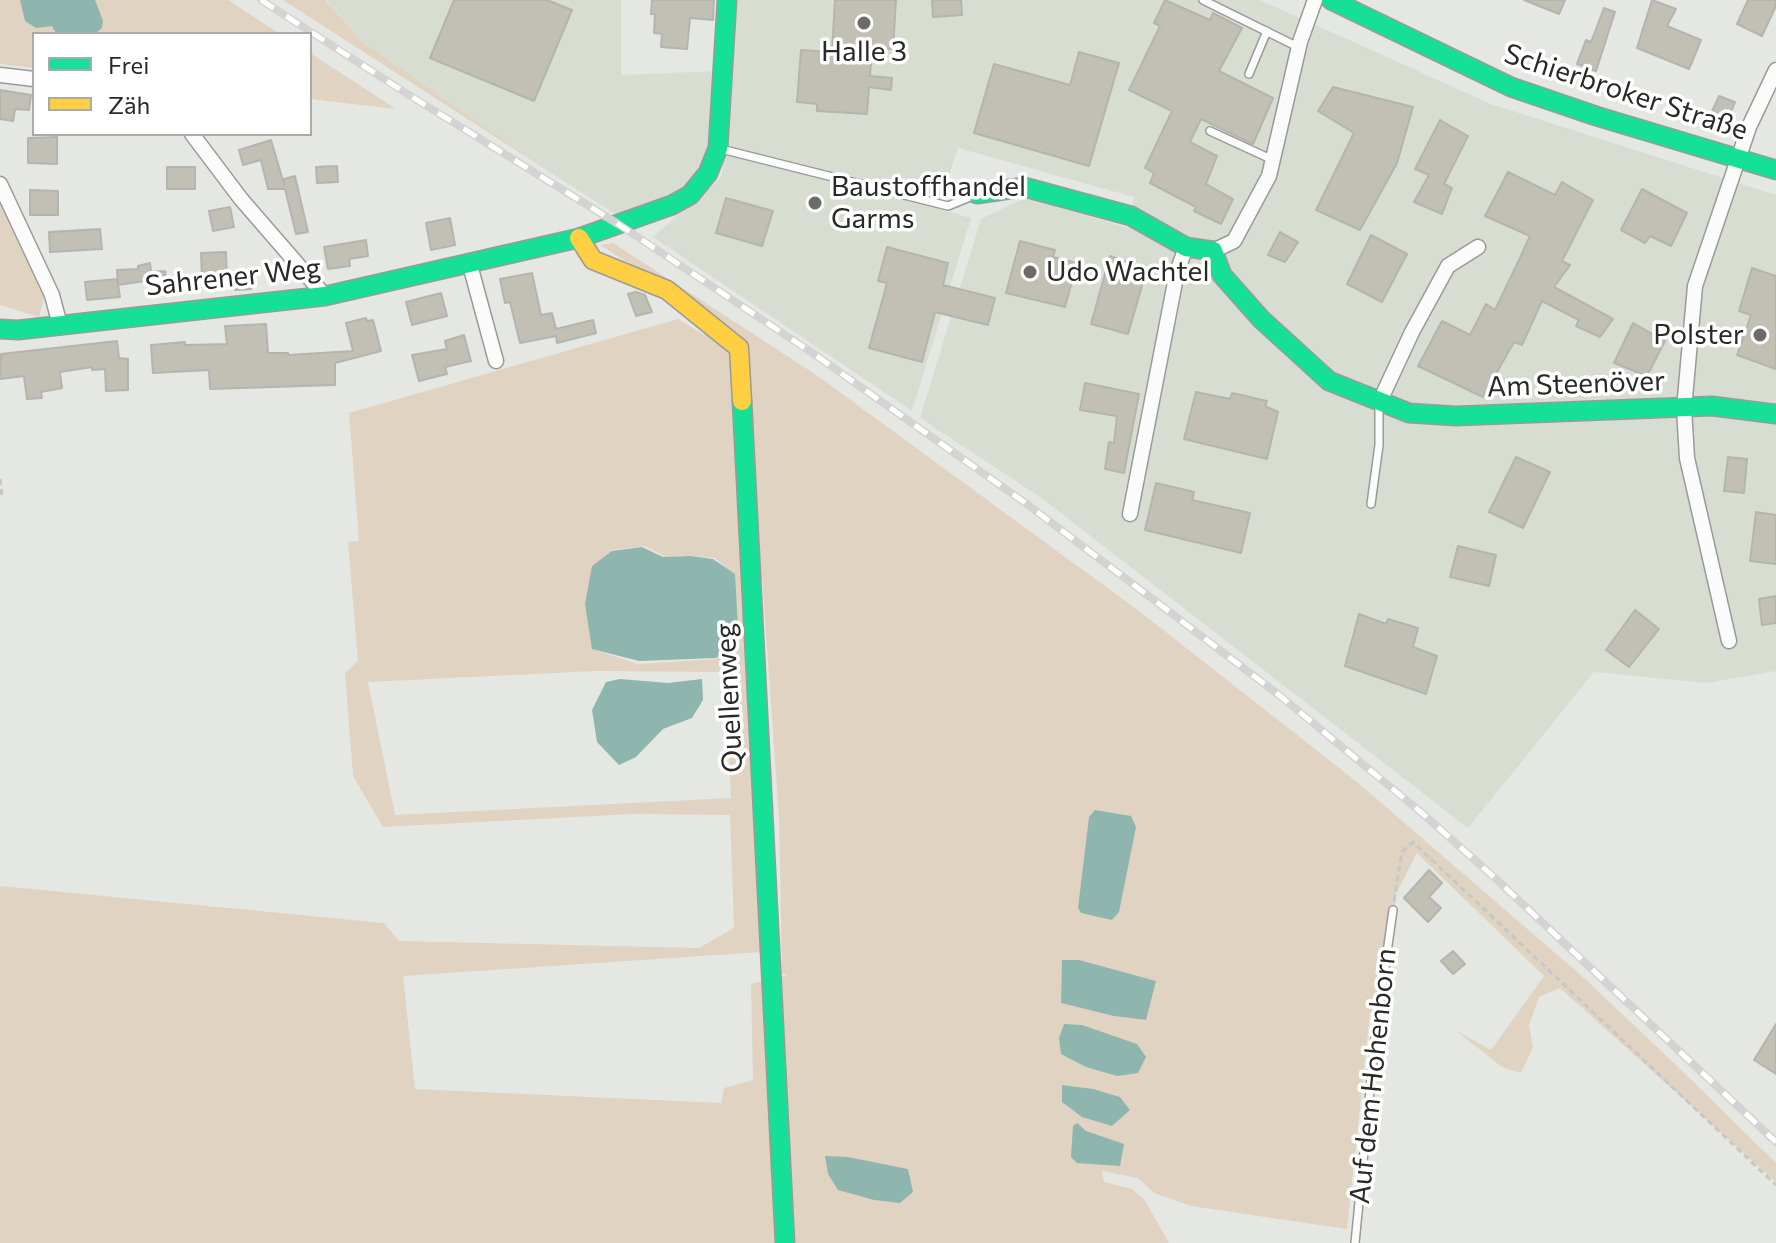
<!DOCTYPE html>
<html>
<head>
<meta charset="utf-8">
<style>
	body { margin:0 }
	#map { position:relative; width:1776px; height:1243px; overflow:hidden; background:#e5e7e2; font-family:Commissioner,sans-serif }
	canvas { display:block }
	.legend { position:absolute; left:32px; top:32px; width:280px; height:104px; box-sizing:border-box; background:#fff; border:2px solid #a9aaa9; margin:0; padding:10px 14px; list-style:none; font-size:24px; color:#292a27 }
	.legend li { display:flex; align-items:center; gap:16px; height:40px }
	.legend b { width:40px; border:2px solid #a9aaa9 }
</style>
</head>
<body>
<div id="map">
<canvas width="1776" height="1243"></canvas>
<ul class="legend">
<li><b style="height:10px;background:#16e098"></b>Frei</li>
<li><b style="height:10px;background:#ffcf43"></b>Zäh</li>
</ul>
</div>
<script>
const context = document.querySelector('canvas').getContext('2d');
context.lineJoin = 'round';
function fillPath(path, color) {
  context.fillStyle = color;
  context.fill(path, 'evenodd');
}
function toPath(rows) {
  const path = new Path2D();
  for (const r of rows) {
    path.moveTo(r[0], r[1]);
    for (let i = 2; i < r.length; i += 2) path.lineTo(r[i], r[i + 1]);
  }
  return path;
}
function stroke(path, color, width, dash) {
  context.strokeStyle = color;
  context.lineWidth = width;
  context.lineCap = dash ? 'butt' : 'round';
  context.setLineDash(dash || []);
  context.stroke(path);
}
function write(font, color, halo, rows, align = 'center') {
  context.font = font + ' Commissioner,sans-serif';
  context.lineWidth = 7;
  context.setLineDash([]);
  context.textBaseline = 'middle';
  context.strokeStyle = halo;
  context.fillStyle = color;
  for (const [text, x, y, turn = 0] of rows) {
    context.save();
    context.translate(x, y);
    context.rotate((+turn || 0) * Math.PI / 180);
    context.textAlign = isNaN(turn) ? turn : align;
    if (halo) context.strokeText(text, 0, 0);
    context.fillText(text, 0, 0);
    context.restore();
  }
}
fillPath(toPath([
	[326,0,621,0,621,75,719,71,709,163,685,192,620,217,556,176,364,43],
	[737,0,1260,0,1491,104,1776,195,1776,671,1706,683,1594,672,1468,828,1040,497,920,418,981,219,1025,198,1129,228,1134,197,958,148,938,209,971,218,912,411,653,237,722,176]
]), '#d8ddd2');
fillPath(toPath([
	[0,0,228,0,280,34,34,34,34,68,0,64],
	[283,0,325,0,364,43,556,176],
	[310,53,396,109,310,99],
	[0,204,44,298,39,317,0,305],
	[613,243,815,374,1139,611,1357,782,1583,977,1677,1066,1776,1163,1776,1182,1560,988,1539,997,1529,1025,1533,1047,1521,1073,1502,1067,1455,1030,1491,1050,1544,976,1417,853,1396,894,1388,1011,1370,1012,1347,1229,1191,1206,1154,1193,1138,1178,1102,1171,1104,1182,1132,1189,1144,1199,1169,1243,0,1243,0,886,384,923,399,941,699,948,734,928,730,815,633,814,383,827,353,776,345,673,358,661,348,542,359,541,349,413,678,319,704,335,708,313,600,245],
	[645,546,666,557,687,556,715,558,734,575,739,644,716,659,637,664,593,649,592,568,613,550],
	[762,576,779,817,782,974,788,975,751,984,753,1080,724,1088,721,1103,415,1089,403,976,761,952,774,807,752,669],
	[595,671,726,672,731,798,395,815,368,682]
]), '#e0d3c2');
fillPath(toPath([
	[20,0,95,0,103,21,102,28,97,32,62,34,56,33,52,26,36,28,25,21],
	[642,547,663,557,690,556,713,559,735,574,739,645,716,658,639,661,592,649,585,604,592,566,612,551],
	[620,679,668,683,702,679,703,700,692,718,663,729,636,757,619,765,597,742,592,710,606,682],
	[1095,810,1131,816,1136,827,1119,912,1112,920,1081,913,1078,908,1089,817],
	[1062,960,1079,960,1156,981,1146,1020,1114,1016,1061,1003],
	[1064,1024,1082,1025,1137,1044,1146,1057,1138,1073,1117,1076,1086,1067,1061,1054,1059,1038],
	[1062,1085,1093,1089,1120,1097,1130,1110,1112,1126,1082,1117,1062,1102],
	[1077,1123,1086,1131,1124,1144,1120,1166,1077,1163,1071,1157,1073,1126],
	[825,1156,848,1157,908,1169,913,1192,900,1203,874,1200,838,1190,828,1174]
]), '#8eb6af');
const building = toPath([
	[454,0,547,0,572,10,534,101,430,58,454,0],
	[652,0,714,0,713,20,690,18,687,49,661,47,662,34,654,33,655,14,651,14,652,0],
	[835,0,896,0,893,49,872,48,870,76,892,78,891,90,869,87,867,114,817,111,817,104,797,102,801,50,832,52,835,0],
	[932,0,961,0,962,15,933,17,932,0],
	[1165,0,1210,20,1213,13,1242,28,1219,71,1273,98,1253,144,1201,119,1190,142,1217,156,1206,184,1233,199,1221,224,1194,211,1196,207,1150,183,1154,173,1145,168,1172,111,1129,90,1160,26,1154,23,1165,0],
	[1524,0,1565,0,1559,14,1524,0],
	[1652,0,1676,9,1667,26,1701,40,1689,69,1637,48,1652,0],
	[1748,0,1776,0,1776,6,1762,36,1737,24,1748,0],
	[1604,8,1615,12,1596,71,1577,64,1586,40,1591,42,1604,8],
	[1079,52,1119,63,1089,166,974,133,994,64,1070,85,1079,52],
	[1333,87,1413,107,1397,163,1360,230,1316,210,1354,133,1318,111,1333,87],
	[0,90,31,95,29,110,15,109,13,121,0,119,0,90],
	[1719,96,1735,102,1727,123,1710,116,1719,96],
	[1440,120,1468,136,1444,184,1452,188,1442,214,1414,202,1429,175,1415,169,1440,120],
	[57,137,57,164,28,163,28,138,57,137],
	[271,140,284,184,284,179,295,176,308,232,296,234,285,189,268,189,261,160,243,165,239,150,271,140],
	[337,166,338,182,317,183,316,167,337,166],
	[167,167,195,167,195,189,167,189,167,167],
	[1508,172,1555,195,1562,182,1593,200,1562,261,1570,265,1554,287,1613,319,1600,337,1576,326,1579,320,1542,301,1522,345,1514,342,1483,397,1418,366,1442,321,1470,335,1486,304,1495,310,1520,258,1530,236,1485,216,1508,172],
	[1642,189,1687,213,1671,246,1650,236,1645,243,1621,230,1642,189],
	[30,190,58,191,58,215,30,215,30,190],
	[726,198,773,211,762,246,716,233,726,198],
	[230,207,234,227,213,231,209,211,230,207],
	[450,218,455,245,431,250,426,223,450,218],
	[100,229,102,249,50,252,49,232,100,229],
	[1280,232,1298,242,1285,262,1268,255,1280,232],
	[1371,235,1407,254,1382,302,1347,284,1371,235],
	[366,240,368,256,349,259,350,266,328,269,324,247,366,240],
	[1020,241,1055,250,1053,257,1077,263,1065,307,1006,293,1020,241],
	[887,247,948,263,943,285,995,298,988,325,935,312,922,362,869,348,887,283,878,281,887,247],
	[226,252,227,280,202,281,201,253,226,252],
	[1110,256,1147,269,1128,334,1091,324,1110,256],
	[150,263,152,280,118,285,117,270,138,269,138,266,150,263],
	[1752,268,1776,276,1776,369,1737,355,1751,315,1739,311,1752,268],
	[165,271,168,292,153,294,151,272,165,271],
	[249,273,251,289,235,290,234,274,249,273],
	[532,273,541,315,552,313,556,329,593,320,596,333,557,343,556,336,520,343,510,302,505,303,500,279,532,273],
	[117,279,120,297,87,300,85,282,117,279],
	[636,292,645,295,652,312,636,316,628,294,636,292],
	[441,293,447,316,412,325,406,302,441,293],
	[366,318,367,321,373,320,381,351,335,363,335,385,210,389,209,370,153,373,151,345,185,342,185,345,227,344,225,326,266,324,268,353,288,353,288,355,353,351,346,323,366,318],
	[1633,323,1665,341,1647,376,1614,363,1633,323],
	[464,335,471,361,445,367,447,374,419,381,412,355,447,349,445,341,464,335],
	[117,341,119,358,128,359,128,390,106,391,105,369,92,370,92,367,60,372,62,388,41,392,42,398,27,399,24,376,0,379,1,354,117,341],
	[1085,383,1139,394,1124,473,1105,469,1109,442,1114,443,1117,416,1080,410,1085,383],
	[1196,392,1230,399,1232,393,1267,401,1265,406,1278,412,1267,459,1184,439,1196,392],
	[1516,457,1550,472,1523,528,1489,512,1516,457],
	[1728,457,1747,459,1744,493,1724,491,1728,457],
	[1156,483,1194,492,1192,500,1250,513,1241,553,1145,530,1156,483],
	[1756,512,1776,515,1776,564,1750,561,1756,512],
	[1458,546,1496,555,1489,586,1450,577,1458,546],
	[1776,596,1776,623,1762,625,1759,599,1776,596],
	[1635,610,1659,629,1629,667,1606,650,1635,610],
	[1359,614,1386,624,1388,619,1418,628,1413,647,1437,656,1426,694,1345,666,1359,614],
	[1429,870,1442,883,1429,897,1441,908,1428,922,1404,898,1429,870],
	[1453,951,1465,964,1453,974,1441,961,1453,951],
	[1776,1024,1776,1074,1754,1060,1776,1024]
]);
fillPath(building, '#c2c0b5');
stroke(building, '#b4b4b0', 2);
const lane = toPath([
	[1203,0,1298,47],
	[1249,74,1267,31],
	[1210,131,1273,160],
	[721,149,948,206,975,195],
	[1371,504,1379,445,1379,403],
	[1355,1243,1376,1030,1393,910]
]);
const street = toPath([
	[0,75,34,79],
	[192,134,241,199,325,296],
	[0,184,52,295,60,325],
	[1213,251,1234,241,1269,176,1300,42,1315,0],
	[470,265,496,361],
	[1379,403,1412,332,1448,266,1478,247],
	[1130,514,1177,272,1186,247],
	[1729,641,1687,458,1684,409,1695,286,1749,127,1776,70]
]);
const fast = toPath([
	[1331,0,1511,87,1596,116,1776,170],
	[977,194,1024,187,1131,216,1186,247,1213,251,1222,275,1261,319,1329,381,1409,413,1456,416,1712,406,1776,414],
	[0,329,18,330,325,296,579,238,672,205,690,195,708,173,718,148,727,0],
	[742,401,785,1243]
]);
const slow = toPath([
	[579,238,593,260,667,290,739,348,742,401]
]);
stroke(lane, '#9a9b97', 10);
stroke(street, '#9a9b97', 17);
stroke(fast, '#9a9b97', 21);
stroke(slow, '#9a9b97', 21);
stroke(toPath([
	[0,479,2,496],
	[1394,901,1402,852,1413,842,1776,1185]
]), '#c7c7c5', 3, [6, 4]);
stroke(lane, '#fbfbfb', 7);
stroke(street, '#fbfbfb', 14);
stroke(fast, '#16e098', 18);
stroke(slow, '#ffcf43', 18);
const rail = toPath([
	[261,0,409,95,618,224,811,352,1024,502,1146,594,1279,695,1422,813,1495,878,1776,1142]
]);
stroke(rail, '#d3d3d3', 8);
stroke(rail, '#fff', 5, [15]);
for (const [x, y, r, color] of [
	[864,23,8,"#6b6c68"],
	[815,203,8,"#6b6c68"],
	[1030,272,8,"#6b6c68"],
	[1760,335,8,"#6b6c68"]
]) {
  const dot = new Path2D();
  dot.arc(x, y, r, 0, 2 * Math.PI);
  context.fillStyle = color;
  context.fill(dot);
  stroke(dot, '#fff', 3);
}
write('28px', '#292a27', '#fff', [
	["Halle 3",864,52,"center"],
	["Baustoffhandel",831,187],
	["Garms",831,219],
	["Udo Wachtel",1046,272],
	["Polster",1744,335,"right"]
], 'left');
write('28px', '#292a27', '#fff', [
	["Schierbroker Straße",1626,92,18],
	["Sahrener Weg",233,277,-6],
	["Am Steenöver",1576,384,-2],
	["Quellenweg",729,698,-93],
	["Auf dem Hohenborn",1373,1076,-84]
]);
</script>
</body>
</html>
